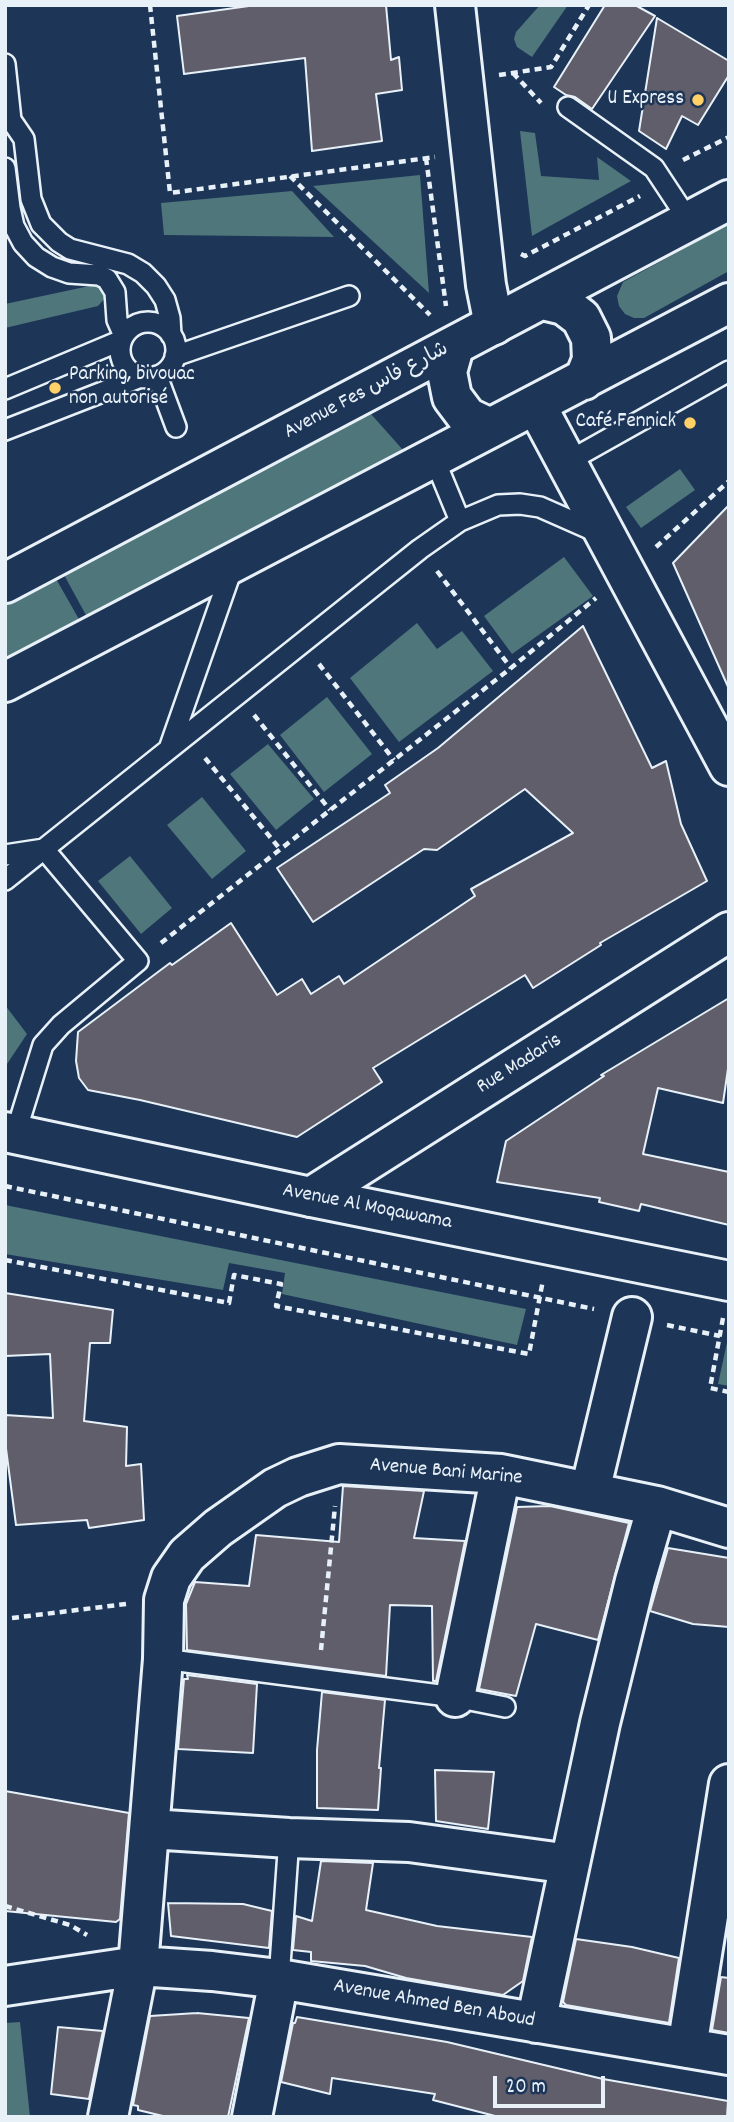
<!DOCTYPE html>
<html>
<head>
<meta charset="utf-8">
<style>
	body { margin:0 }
	#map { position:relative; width:734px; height:2122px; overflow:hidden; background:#1d3557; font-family:Dekko,sans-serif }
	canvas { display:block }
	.frame { position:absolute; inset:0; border:7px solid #e8f1f8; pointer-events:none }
	.scale { position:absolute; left:493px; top:2076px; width:112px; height:32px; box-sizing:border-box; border:4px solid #e8f1f8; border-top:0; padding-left:9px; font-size:21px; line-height:24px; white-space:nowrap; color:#e8f1f8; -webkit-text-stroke:5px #1d3557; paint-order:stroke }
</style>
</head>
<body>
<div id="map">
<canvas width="734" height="2122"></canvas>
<div class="frame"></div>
<div class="scale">20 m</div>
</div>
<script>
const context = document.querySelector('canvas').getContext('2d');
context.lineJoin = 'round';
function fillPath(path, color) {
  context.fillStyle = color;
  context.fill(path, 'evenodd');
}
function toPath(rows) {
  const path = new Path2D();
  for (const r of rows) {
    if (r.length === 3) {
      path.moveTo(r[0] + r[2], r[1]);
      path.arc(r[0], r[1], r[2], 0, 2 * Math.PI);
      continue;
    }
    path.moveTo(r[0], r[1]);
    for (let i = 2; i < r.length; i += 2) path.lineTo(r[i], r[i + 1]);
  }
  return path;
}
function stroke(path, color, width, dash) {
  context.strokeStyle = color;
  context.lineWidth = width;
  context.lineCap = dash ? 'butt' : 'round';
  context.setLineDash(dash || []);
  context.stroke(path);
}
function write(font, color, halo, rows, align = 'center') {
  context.font = font + ' Dekko,"Playpen Sans Arabic",sans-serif';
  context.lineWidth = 5;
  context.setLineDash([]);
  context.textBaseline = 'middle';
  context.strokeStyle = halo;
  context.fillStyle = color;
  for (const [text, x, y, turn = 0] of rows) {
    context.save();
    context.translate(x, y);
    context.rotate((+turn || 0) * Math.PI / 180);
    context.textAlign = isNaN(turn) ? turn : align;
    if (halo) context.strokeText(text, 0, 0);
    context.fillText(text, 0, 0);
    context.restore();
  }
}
fillPath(toPath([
	[540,5,568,5,532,57,517,47,514,39,516,32],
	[520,131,535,133,541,176,599,180,597,157,631,181,532,236],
	[420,175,429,293,313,186],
	[292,191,334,237,164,235,161,203],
	[729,224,729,271,644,318,634,318,625,314,619,306,617,296,623,282],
	[94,285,101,288,104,292,105,298,98,306,5,328,5,304],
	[371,414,403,450,87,617,63,573],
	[680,469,695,490,641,528,626,507],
	[564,557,593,596,512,654,484,616],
	[55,577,80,621,5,659,5,604],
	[417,623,437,649,462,631,493,671,399,742,350,678],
	[327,697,372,754,324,792,280,735],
	[268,744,314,799,276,830,230,774],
	[202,797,246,851,212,879,167,825],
	[130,856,172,908,141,934,98,881],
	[5,1005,27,1034,5,1067],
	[5,1205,526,1309,517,1345,282,1294,285,1273,229,1263,223,1290,5,1254],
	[729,1333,729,1386,718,1384],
	[20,2022,30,2117,5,2117,5,2023]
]), '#4e767b');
const building = toPath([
	[256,5,386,5,391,60,399,57,402,90,376,94,382,141,312,151,305,58,184,74,177,16,256,5],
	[605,5,635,5,655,16,592,109,575,97,566,95,554,87,605,5],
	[657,18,729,61,729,75,698,125,682,116,666,149,639,131,657,18],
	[729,505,729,689,673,563,729,505],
	[583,626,652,768,666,761,681,824,707,881,600,943,601,945,533,988,525,975,373,1068,382,1082,297,1137,140,1100,88,1090,79,1078,76,1061,78,1032,170,963,172,965,231,923,277,995,302,979,311,994,339,976,344,984,475,896,471,889,573,833,525,789,437,850,424,849,313,922,277,868,390,793,385,785,438,748,583,626],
	[729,998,729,1062,723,1103,658,1088,643,1154,729,1172,729,1225,641,1204,639,1211,599,1202,600,1198,497,1182,506,1141,604,1076,601,1075,729,998],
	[5,1293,113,1310,110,1343,90,1343,84,1421,127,1427,126,1466,141,1464,144,1520,89,1528,87,1520,16,1525,5,1441,5,1415,53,1418,50,1354,5,1356,5,1293],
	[343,1486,424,1491,414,1538,465,1541,436,1681,433,1681,432,1606,390,1605,386,1676,187,1650,186,1604,195,1582,249,1586,256,1535,339,1542,343,1486],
	[550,1506,629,1523,598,1640,536,1624,516,1696,479,1689,517,1507,550,1506],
	[668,1548,729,1558,729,1627,693,1624,650,1611,668,1548],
	[187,1675,257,1684,253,1753,178,1749,184,1679,188,1679,187,1675],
	[322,1692,385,1700,379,1768,381,1768,378,1810,317,1808,317,1750,322,1692],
	[435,1770,494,1772,488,1829,436,1821,435,1770],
	[5,1791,129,1813,120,1919,116,1922,5,1911,5,1791],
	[321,1861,373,1863,366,1910,437,1926,532,1937,523,1981,503,1995,406,1978,365,1966,311,1961,311,1952,293,1950,296,1916,312,1921,321,1861],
	[168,1903,243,1904,272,1911,269,1948,171,1936,168,1903],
	[576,1939,632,1947,679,1958,669,2023,566,2005,563,2002,576,1939],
	[721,1977,729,1978,729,2033,712,2030,721,1977],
	[197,2013,249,2018,228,2117,167,2117,138,2110,138,2106,133,2105,150,2016,197,2013],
	[297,2017,447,2042,603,2079,728,2101,727,2117,499,2117,433,2100,435,2094,332,2078,330,2094,281,2082,293,2023,295,2023,297,2017],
	[58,2027,103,2031,89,2099,51,2094,58,2027]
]);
fillPath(building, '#615e6c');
stroke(building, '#e8f1f8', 2);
const lane = toPath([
	[5,64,11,120,24,139,31,199,41,224,59,242,70,249,128,264,143,273,156,286,165,300,170,318,171,335],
	[568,107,654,168,689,221],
	[5,168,10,208,14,226,23,243,36,257,52,267,69,273,99,275,107,279,115,292,117,320,124,336],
	[148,350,28],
	[175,356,349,296],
	[157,376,176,427],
	[5,389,122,340],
	[5,430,141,377],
	[434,458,460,521],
	[567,462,729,371],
	[169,749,233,566],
	[5,855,44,849,138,961,61,1025,43,1045,15,1135],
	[5,880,420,549,460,521,498,505,520,504,540,507,599,533],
	[163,1659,455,1697,505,1707],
	[279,1979,289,1838]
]);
const street = toPath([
	[455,5,486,285,494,325],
	[536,405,729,766],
	[311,1197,729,932],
	[590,1491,632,1317],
	[455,1697,501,1474],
	[150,1829,289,1838,409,1842,570,1864],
	[5,1986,138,1966,212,1971,279,1979,729,2055],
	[536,2023,600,1723,635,1581,657,1506],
	[687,2048,729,1784],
	[108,2117,138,1966,163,1659,164,1600,171,1578,187,1555,218,1528,275,1488,298,1477,339,1464,501,1474,657,1506,729,1528],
	[252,2117,279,1979]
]);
const secondary = toPath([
	[543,300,564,305,581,318,591,338,592,360,584,380],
	[454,347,447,372,452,397,467,417,490,428],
	[5,583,729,200],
	[5,682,729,303],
	[5,1132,311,1197,729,1281]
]);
stroke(lane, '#e8f1f8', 24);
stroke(street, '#e8f1f8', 44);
stroke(secondary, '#e8f1f8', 44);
stroke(toPath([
	[150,5,170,193,435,157],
	[513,73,541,103],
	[499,75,551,67,589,5],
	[426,158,446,306],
	[683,160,729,137],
	[290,176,430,315],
	[521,254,525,256,640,196],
	[656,547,729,481],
	[437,571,511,668],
	[319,664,394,760],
	[254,715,330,810],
	[205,758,280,849],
	[161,943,511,668,596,598],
	[5,1186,594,1309],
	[5,1260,229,1303,234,1275,281,1284,276,1306,529,1354,543,1280],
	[723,1318,710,1388,729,1392],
	[667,1325,720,1336],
	[12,1618,126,1604],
	[321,1650,335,1506],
	[5,1906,70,1925,87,1935]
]), '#e8f1f8', 4.5, [7, 5]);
stroke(lane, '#1d3557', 19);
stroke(street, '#1d3557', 38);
stroke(secondary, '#1d3557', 38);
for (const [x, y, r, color] of [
	[698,100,7,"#ffd166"],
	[55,388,7,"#ffd166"],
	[690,423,7,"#ffd166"]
]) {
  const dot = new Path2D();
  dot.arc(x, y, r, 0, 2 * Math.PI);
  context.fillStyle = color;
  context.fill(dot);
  stroke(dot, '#1d3557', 2.5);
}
write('21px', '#e8f1f8', '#1d3557', [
	["U Express",684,100],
	["Parking, bivouac",69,376,"left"],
	["non autorisé",69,400,"left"],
	["Café Fennick",676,423]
], 'right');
write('21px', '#e8f1f8', '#1d3557', [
	["Avenue Fes شارع فاس",367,392,-28],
	["Rue Madaris",520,1065,-32],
	["Avenue Al Moqawama",367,1208,11],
	["Avenue Bani Marine",446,1473,5],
	["Avenue Ahmed Ben Aboud",434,2005,10]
]);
</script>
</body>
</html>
